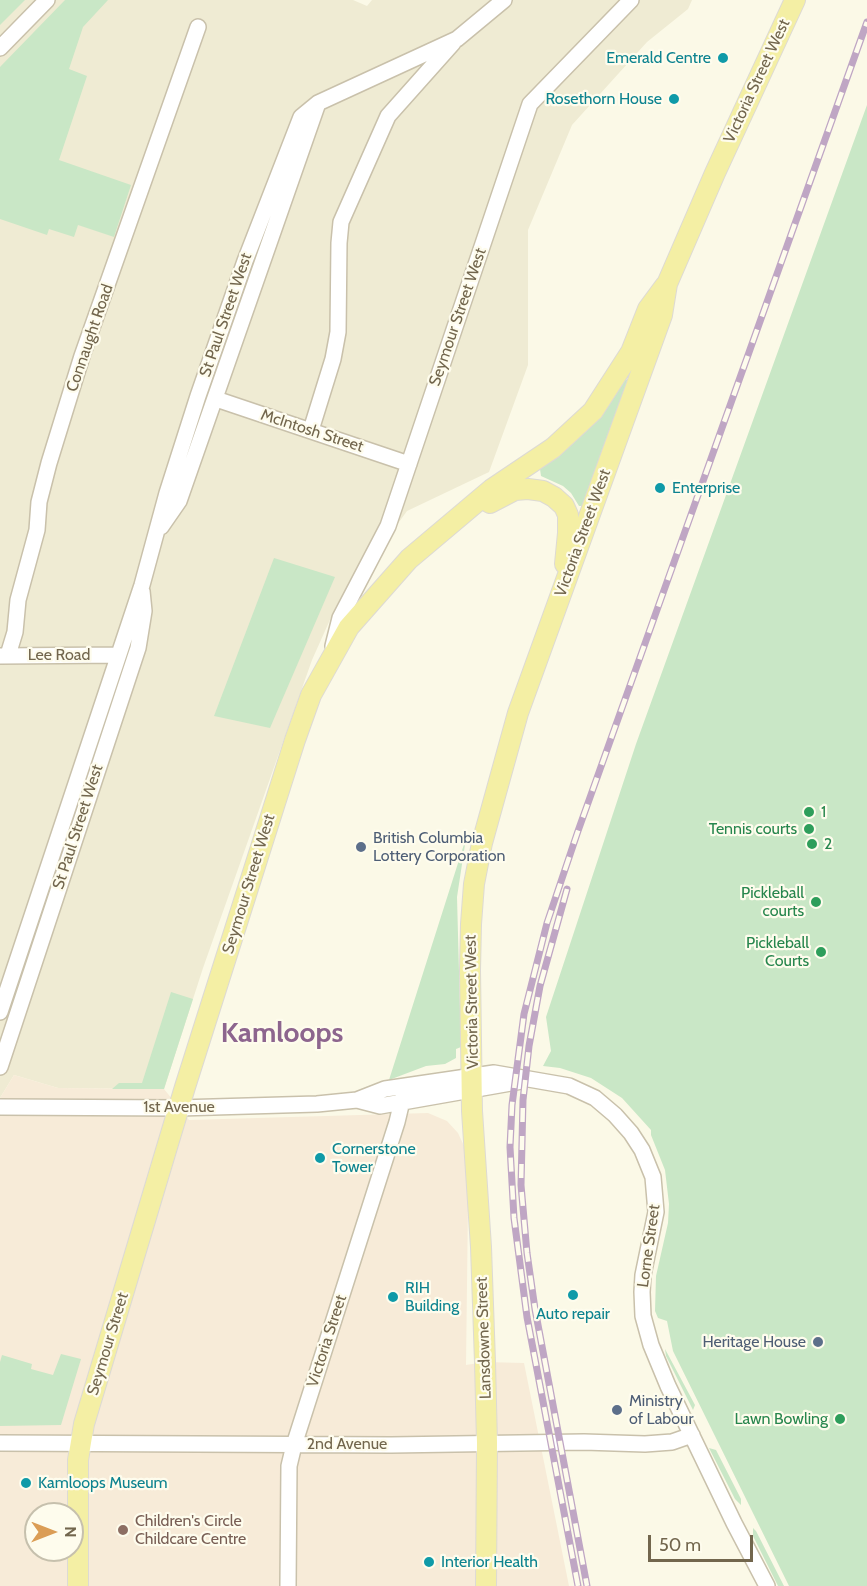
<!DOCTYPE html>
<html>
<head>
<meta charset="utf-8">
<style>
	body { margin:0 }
	#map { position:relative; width:867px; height:1586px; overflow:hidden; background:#fbf9e7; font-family:Cabin,sans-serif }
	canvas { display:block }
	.north { position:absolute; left:24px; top:1502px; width:60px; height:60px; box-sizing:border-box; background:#fefced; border:2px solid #c6c0ad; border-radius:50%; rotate:90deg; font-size:16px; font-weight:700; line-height:24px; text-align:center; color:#72664d }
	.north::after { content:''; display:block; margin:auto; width:21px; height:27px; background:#db9d55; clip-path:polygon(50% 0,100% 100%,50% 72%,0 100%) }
	.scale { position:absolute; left:648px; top:1535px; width:105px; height:27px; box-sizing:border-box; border:3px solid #72664d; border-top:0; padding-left:8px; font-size:18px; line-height:21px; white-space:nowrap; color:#72664d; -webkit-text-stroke:4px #fefced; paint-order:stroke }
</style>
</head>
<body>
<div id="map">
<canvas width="867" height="1586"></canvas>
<div class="north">N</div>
<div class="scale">50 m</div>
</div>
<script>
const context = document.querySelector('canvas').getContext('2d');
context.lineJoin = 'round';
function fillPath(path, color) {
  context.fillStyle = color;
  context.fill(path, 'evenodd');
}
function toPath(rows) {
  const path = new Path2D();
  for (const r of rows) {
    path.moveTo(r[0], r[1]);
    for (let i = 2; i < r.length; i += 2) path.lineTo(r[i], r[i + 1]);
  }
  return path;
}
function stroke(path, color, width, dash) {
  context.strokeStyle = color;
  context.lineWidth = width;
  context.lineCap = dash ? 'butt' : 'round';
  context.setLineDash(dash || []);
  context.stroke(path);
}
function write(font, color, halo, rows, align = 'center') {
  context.font = font + ' Cabin,sans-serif';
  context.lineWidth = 4.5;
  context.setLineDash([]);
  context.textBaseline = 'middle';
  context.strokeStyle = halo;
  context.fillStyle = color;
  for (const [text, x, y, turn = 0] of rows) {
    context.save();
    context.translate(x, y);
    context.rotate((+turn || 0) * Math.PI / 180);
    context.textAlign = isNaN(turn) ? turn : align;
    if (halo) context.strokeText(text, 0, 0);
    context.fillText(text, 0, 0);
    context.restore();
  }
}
fillPath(toPath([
	[0,0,353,0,367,6,372,0,692,0,688,9,647,42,572,125,528,230,528,365,489,472,407,511,333,613,312,660,203,968,164,1089,58,1088,14,1075,0,1098]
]), '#efebd3');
fillPath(toPath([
	[14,1075,58,1088,164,1089,189,1120,428,1113,447,1121,458,1133,464,1146,468,1204,466,1365,485,1362,524,1363,569,1586,0,1586,0,1098],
	[36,1514,72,1514,72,1550,36,1550]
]), '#f7ebd8');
fillPath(toPath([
	[0,0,25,0,0,25],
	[65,0,108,0,83,27,69,69,87,76,59,160,131,185,114,237,78,225,74,237,49,229,47,235,0,219,0,67],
	[867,105,867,1586,789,1586,673,1351,667,1321,658,1318,655,1311,656,1276,668,1223,669,1204,665,1170,651,1135,651,1130,622,1098,591,1078,560,1068,543,1066,551,1051,546,1017,636,744],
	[626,379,628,381,584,506,579,506,571,493,563,486,541,476,540,469,559,455,595,420],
	[274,558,335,577,270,728,214,716],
	[466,838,457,897,461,1047,456,1049,456,1058,445,1064,426,1066,389,1080],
	[171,992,193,999,164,1089,112,1089,119,1083,142,1083],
	[665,1349,695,1405,693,1410,666,1356],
	[61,1354,81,1359,61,1425,0,1426,0,1362,2,1355,32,1364,31,1369,53,1375],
	[709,1448,716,1450,741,1499,741,1505,735,1499],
	[753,1528,756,1531,784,1586,778,1586,753,1536]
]), '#c9e7c6');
const minor = toPath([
	[0,48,47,0],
	[216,399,409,464],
	[311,430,333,359,338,332,339,243,341,222,388,116,453,43],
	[161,527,179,501,318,103],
	[333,646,340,618,388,526,530,104,631,0],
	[8,655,15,632,18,600,37,530,39,502,49,463,82,356,198,27],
	[0,656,118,655],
	[0,1012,142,585,167,493,198,396,245,261,301,117,318,103,457,39,504,0],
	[0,1067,138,648,144,611,142,591],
	[357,1100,380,1106,522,1081],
	[0,1107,179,1108,317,1104,357,1100,385,1089,494,1073,569,1086,595,1098,615,1115,631,1133,642,1150,653,1177,656,1212,643,1275,642,1292,643,1316,651,1345,668,1386,734,1523,767,1586],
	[0,1443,391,1445,584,1442,645,1444,672,1442,692,1435],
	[288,1586,289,1466,294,1445,397,1122,403,1097,408,1092,422,1090]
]);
const major = toPath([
	[490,503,515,490,528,489,543,491,554,497,564,506,568,515,568,533,565,564],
	[78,1586,78,1460,84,1424,185,1087,295,740,311,695,349,627,409,559,492,489,553,448,593,411,631,352,648,309,665,286],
	[486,1586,487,1443,485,1362,481,1247,472,1111,470,970,471,924,474,884,482,843,518,713,662,315,667,284,715,173,795,0]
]);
stroke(minor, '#c9c1ab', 18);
stroke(major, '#dddad4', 22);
stroke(minor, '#fff', 15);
stroke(major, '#f4efa4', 20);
const rail = toPath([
	[567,889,540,986,529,1046,523,1100,521,1185,527,1253,535,1309,587,1586],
	[578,1586,527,1317,514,1218,510,1147,512,1105,524,1014,547,923,578,831,867,22]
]);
stroke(rail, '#bfa6c4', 7);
stroke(rail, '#fefced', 4.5, [14]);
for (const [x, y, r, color] of [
	[723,58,6,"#0f9aa8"],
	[674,99,6,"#0f9aa8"],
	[660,488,6,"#0f9aa8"],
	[809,812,6,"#2e9e5b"],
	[809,829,6,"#2e9e5b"],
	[812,844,6,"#2e9e5b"],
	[361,847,6,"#5c6f8a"],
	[816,902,6,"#2e9e5b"],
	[821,952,6,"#2e9e5b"],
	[320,1158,6,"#0f9aa8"],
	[573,1295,6,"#0f9aa8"],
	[393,1297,6,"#0f9aa8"],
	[818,1342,6,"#5c6f8a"],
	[617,1410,6,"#5c6f8a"],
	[840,1419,6,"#2e9e5b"],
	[26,1483,6,"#0f9aa8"],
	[123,1530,6,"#8d6e63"],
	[429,1562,6,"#0f9aa8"]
]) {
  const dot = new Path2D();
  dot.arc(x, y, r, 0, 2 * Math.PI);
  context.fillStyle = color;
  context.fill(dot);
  stroke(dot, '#fefced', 2);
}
write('16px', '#0d838f', '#fefced', [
	["Emerald Centre",711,58,"right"],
	["Rosethorn House",662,99,"right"],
	["Enterprise",672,488],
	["Cornerstone",332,1149],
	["Tower",332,1167],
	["RIH",405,1288],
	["Building",405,1306],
	["Auto repair",573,1314,"center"],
	["Kamloops Museum",38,1483],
	["Interior Health",441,1562]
], 'left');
write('16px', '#72664d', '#fefced', [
	["Victoria Street West",757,81,-65],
	["St Paul Street West",226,315,-71],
	["Seymour Street West",458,317,-71],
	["Connaught Road",90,338,-71],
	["McIntosh Street",312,431,18],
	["Victoria Street West",583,533,-70],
	["Lee Road",59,655],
	["St Paul Street West",78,827,-72],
	["Seymour Street West",249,884,-73],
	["Victoria Street West",472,1002,-91],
	["1st Avenue",179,1107],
	["Lorne Street",649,1246,-82],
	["Lansdowne Street",484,1338,-92],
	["Victoria Street",327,1341,-72],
	["Seymour Street",108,1344,-73],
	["2nd Avenue",347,1444]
]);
write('16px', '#27864d', '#fefced', [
	["1",821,812,"left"],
	["Tennis courts",797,829],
	["2",824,844,"left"],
	["Pickleball",804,893],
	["courts",804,911],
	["Pickleball",809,943],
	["Courts",809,961],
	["Lawn Bowling",828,1419]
], 'right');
write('16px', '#4e5e75', '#fefced', [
	["British Columbia",373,838],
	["Lottery Corporation",373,856],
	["Heritage House",806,1342,"right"],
	["Ministry",629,1401],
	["of Labour",629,1419]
], 'left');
write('16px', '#785e54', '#fefced', [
	["Children's Circle",135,1521],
	["Childcare Centre",135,1539]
], 'left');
write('bold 28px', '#8d658e', '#fefced', [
	["Kamloops",282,1034]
]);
</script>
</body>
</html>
